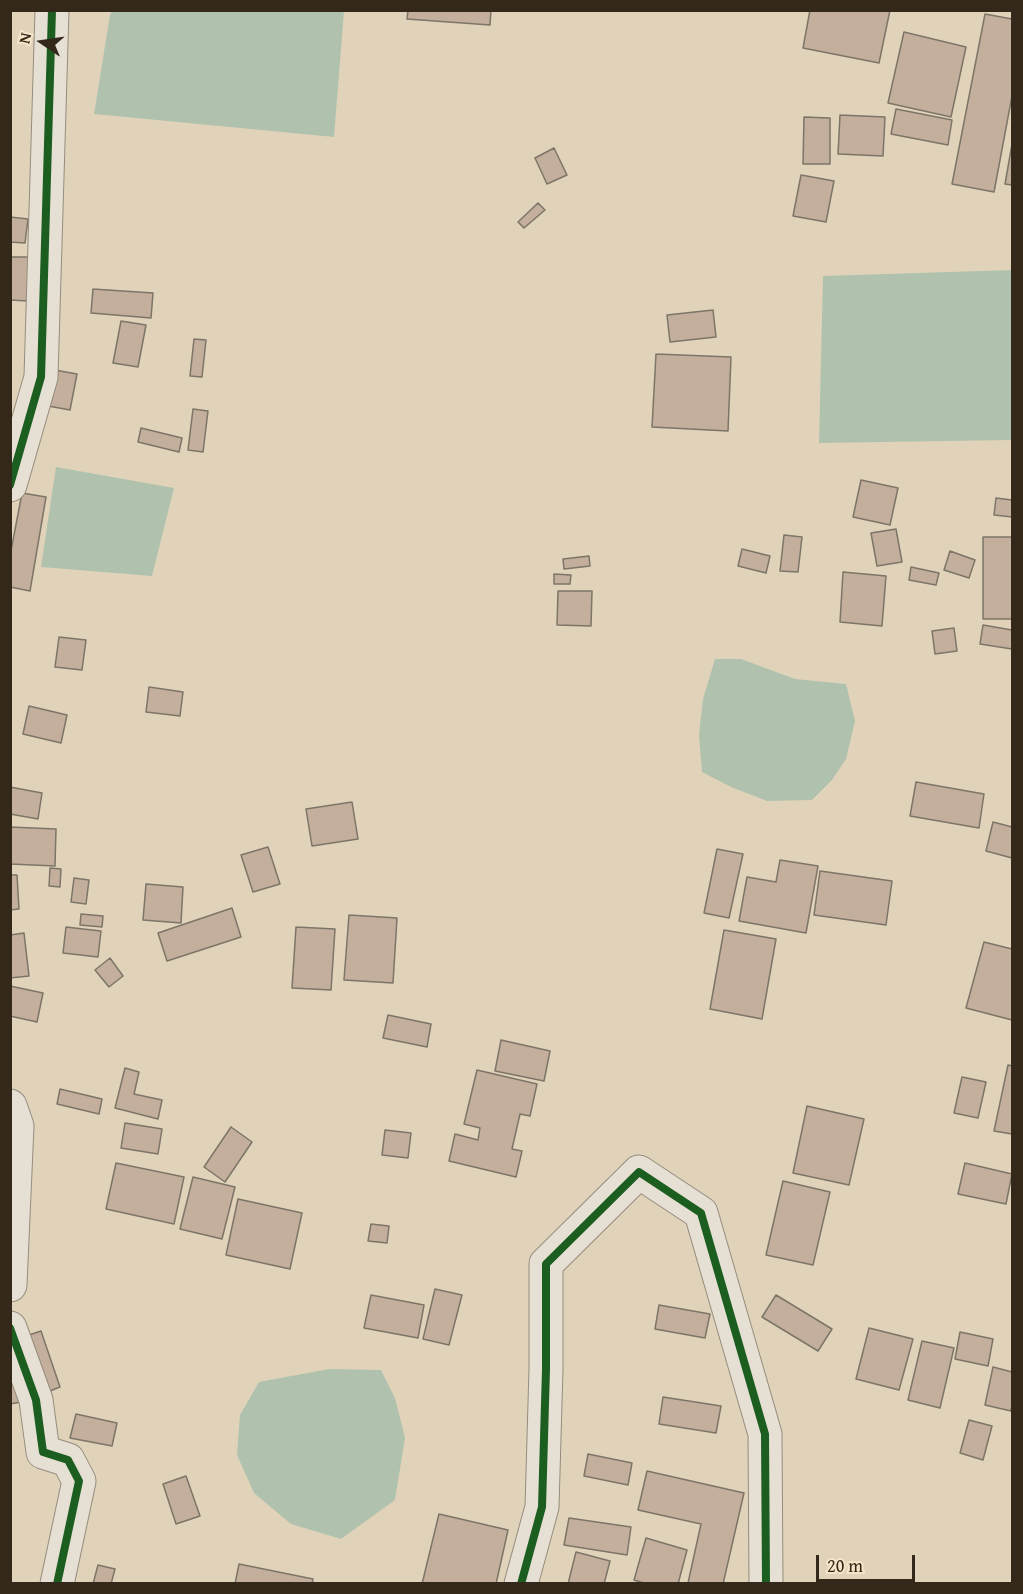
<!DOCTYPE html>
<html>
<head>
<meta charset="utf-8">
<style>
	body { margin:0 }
	#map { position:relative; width:1023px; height:1594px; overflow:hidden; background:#e1d3ba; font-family:"Gentium Book Plus",serif }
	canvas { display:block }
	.frame { position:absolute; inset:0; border:12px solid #34281b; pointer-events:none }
	.north { position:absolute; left:12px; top:12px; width:60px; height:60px; -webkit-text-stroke:4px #f6e5c8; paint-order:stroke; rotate:283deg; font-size:16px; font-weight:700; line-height:24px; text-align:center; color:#34281b }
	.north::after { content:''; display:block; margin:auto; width:21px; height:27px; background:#34281b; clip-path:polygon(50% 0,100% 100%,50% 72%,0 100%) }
	.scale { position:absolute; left:816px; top:1555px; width:99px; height:27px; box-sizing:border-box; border:3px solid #34281b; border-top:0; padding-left:8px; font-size:18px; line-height:21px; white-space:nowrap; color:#34281b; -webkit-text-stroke:4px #f6e5c8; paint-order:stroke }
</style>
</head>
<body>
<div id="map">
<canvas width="1023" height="1594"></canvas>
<div class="frame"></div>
<div class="north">N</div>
<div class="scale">20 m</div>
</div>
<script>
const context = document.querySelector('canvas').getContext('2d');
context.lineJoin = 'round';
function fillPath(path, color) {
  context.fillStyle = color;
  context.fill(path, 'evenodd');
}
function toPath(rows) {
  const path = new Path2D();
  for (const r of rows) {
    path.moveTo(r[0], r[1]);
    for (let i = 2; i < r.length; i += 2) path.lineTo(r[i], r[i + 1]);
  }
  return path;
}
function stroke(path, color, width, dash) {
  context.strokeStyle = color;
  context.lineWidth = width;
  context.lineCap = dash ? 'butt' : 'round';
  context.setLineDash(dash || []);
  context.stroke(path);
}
fillPath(toPath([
	[112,11,344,11,334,137,94,114,110,15],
	[1012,270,1012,440,819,443,823,276],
	[56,467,174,488,152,576,41,567],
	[715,659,741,659,795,679,846,684,855,721,846,759,832,780,812,800,767,801,731,787,702,772,699,735,703,699],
	[329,1369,381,1370,395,1398,405,1438,395,1500,341,1539,291,1524,254,1493,237,1455,240,1415,259,1382]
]), '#b0c2ad');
const building = toPath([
	[408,10,491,10,490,25,407,19,408,10],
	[810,10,890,10,879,63,803,48,810,10],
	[985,14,1012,19,1012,96,994,192,952,184,985,14],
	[904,32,966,47,951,117,888,103,904,32],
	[896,109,952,120,948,145,891,134,896,109],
	[840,115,885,117,883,156,838,154,840,115],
	[804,117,830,118,830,164,803,164,804,117],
	[1012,144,1012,185,1005,184,1012,144],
	[554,148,567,175,547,184,535,158,554,148],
	[801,175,834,181,826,222,793,216,801,175],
	[538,203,545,210,524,228,518,222,538,203],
	[10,217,28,219,25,243,10,242,10,217],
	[10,257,31,257,28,301,10,300,10,257],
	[93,289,153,293,151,318,91,313,93,289],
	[713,310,716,337,670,342,667,315,713,310],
	[121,321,146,325,138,367,113,363,121,321],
	[194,339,206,340,202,377,190,376,194,339],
	[656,354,731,357,728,431,652,427,656,354],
	[49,369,77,374,70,410,43,405,49,369],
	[193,409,208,411,203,452,188,450,193,409],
	[141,428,182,438,179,452,138,442,141,428],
	[861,480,898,488,890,525,853,517,861,480],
	[22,493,46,497,30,591,10,587,10,556,22,493],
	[996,498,1012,500,1012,517,994,515,996,498],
	[896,529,902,562,877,566,871,533,896,529],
	[784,535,802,537,798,572,780,571,784,535],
	[983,537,1012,537,1012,619,983,619,983,537],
	[742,549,770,556,766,573,738,566,742,549],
	[950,551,975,560,969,578,944,570,950,551],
	[589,556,590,566,564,569,563,559,589,556],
	[911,567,939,573,936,585,909,580,911,567],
	[843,572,886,576,882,626,840,622,843,572],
	[554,574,571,575,570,584,554,584,554,574],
	[558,591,592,591,591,626,557,625,558,591],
	[983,625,1012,630,1012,649,980,644,983,625],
	[954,628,957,651,935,654,932,631,954,628],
	[59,637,86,640,82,670,55,667,59,637],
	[149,687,183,692,180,716,146,712,149,687],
	[29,706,67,715,61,743,23,734,29,706],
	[916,782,984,794,979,828,910,816,916,782],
	[10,787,42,793,38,819,10,814,10,787],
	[352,802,358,839,312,846,306,809,352,802],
	[993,822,1012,827,1012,858,986,851,993,822],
	[10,827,56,829,55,866,10,864,10,827],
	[268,847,280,884,253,892,241,855,268,847],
	[717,849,743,854,729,918,704,913,717,849],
	[780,860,818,866,806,933,739,921,747,877,776,882,780,860],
	[50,868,61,869,60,887,49,886,50,868],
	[820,871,892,881,886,925,814,915,820,871],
	[10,875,17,875,19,909,10,910,10,875],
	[74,878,89,880,86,904,71,902,74,878],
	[146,884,183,887,181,923,143,920,146,884],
	[232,908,241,937,167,961,158,933,232,908],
	[81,914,103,916,102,927,80,925,81,914],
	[349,915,397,918,393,983,344,980,349,915],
	[66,927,101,931,98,957,63,953,66,927],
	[296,927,335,929,331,990,292,988,296,927],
	[724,930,776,939,762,1019,710,1009,724,930],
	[24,933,29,976,10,978,10,935,24,933],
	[984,942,1012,949,1012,1020,966,1008,984,942],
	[110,958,123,976,109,987,95,970,110,958],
	[10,986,43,993,37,1022,10,1016,10,986],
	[388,1015,431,1024,427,1047,383,1038,388,1015],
	[501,1040,550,1051,544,1081,495,1071,501,1040],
	[1008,1065,1012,1066,1012,1134,994,1131,1008,1065],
	[125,1068,139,1072,134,1094,162,1100,158,1119,115,1108,125,1068],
	[477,1070,537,1084,530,1116,520,1114,512,1149,522,1151,516,1177,449,1161,455,1134,478,1140,480,1128,464,1124,477,1070],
	[962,1077,986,1082,978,1118,954,1113,962,1077],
	[60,1089,102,1099,99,1114,57,1104,60,1089],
	[807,1106,864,1119,849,1185,793,1173,807,1106],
	[125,1123,162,1129,158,1154,121,1148,125,1123],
	[231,1127,252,1142,225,1182,204,1167,231,1127],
	[385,1130,411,1133,408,1158,382,1155,385,1130],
	[116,1163,184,1177,174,1224,106,1209,116,1163],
	[965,1163,1012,1174,1006,1204,958,1194,965,1163],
	[193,1177,235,1187,222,1239,180,1229,193,1177],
	[783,1181,830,1192,813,1265,766,1255,783,1181],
	[238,1199,302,1213,290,1269,226,1255,238,1199],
	[371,1224,389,1226,387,1243,368,1241,371,1224],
	[435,1289,462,1295,449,1345,423,1339,435,1289],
	[371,1295,424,1305,418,1338,364,1328,371,1295],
	[776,1295,832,1329,818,1351,762,1317,776,1295],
	[659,1305,710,1314,705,1338,655,1329,659,1305],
	[869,1328,913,1339,899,1390,856,1379,869,1328],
	[41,1331,60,1387,45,1393,26,1336,41,1331],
	[960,1332,993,1339,988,1366,955,1359,960,1332],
	[10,1339,21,1402,10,1404,10,1339],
	[922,1341,954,1348,940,1408,908,1400,922,1341],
	[993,1367,1012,1372,1012,1404,1011,1411,985,1405,993,1367],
	[663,1397,721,1406,716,1433,659,1424,663,1397],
	[76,1414,117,1423,112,1446,70,1438,76,1414],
	[969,1420,992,1426,983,1460,960,1453,969,1420],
	[588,1454,632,1463,628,1485,584,1476,588,1454],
	[647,1471,744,1493,723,1584,688,1583,701,1524,638,1510,647,1471],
	[186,1476,200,1516,176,1524,163,1484,186,1476],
	[439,1514,508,1530,496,1584,422,1584,439,1514],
	[569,1518,631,1527,627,1555,564,1545,569,1518],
	[646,1538,687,1550,678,1584,647,1584,634,1580,646,1538],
	[576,1552,610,1561,604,1584,568,1584,576,1552],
	[239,1564,313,1579,312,1584,235,1584,239,1564],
	[98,1565,115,1569,111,1584,93,1584,98,1565]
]);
fillPath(building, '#c3af9c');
stroke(building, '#7d7567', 1.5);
const minor = toPath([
	[10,485,41,377,52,10],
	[10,1106,17,1126,10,1285],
	[10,1328,36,1400,43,1452,68,1460,79,1481,57,1584],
	[521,1584,542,1507,546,1369,546,1264,639,1172,701,1213,765,1434,766,1584]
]);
stroke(minor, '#958c7d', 35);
stroke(minor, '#e6dfd3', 33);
stroke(toPath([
	[10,485,41,377,52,10],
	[10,1328,36,1400,43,1452,68,1460,79,1481,57,1584],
	[521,1584,542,1507,546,1369,546,1264,639,1172,701,1213,765,1434,766,1584]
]), '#1b5e20', 8);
</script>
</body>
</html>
